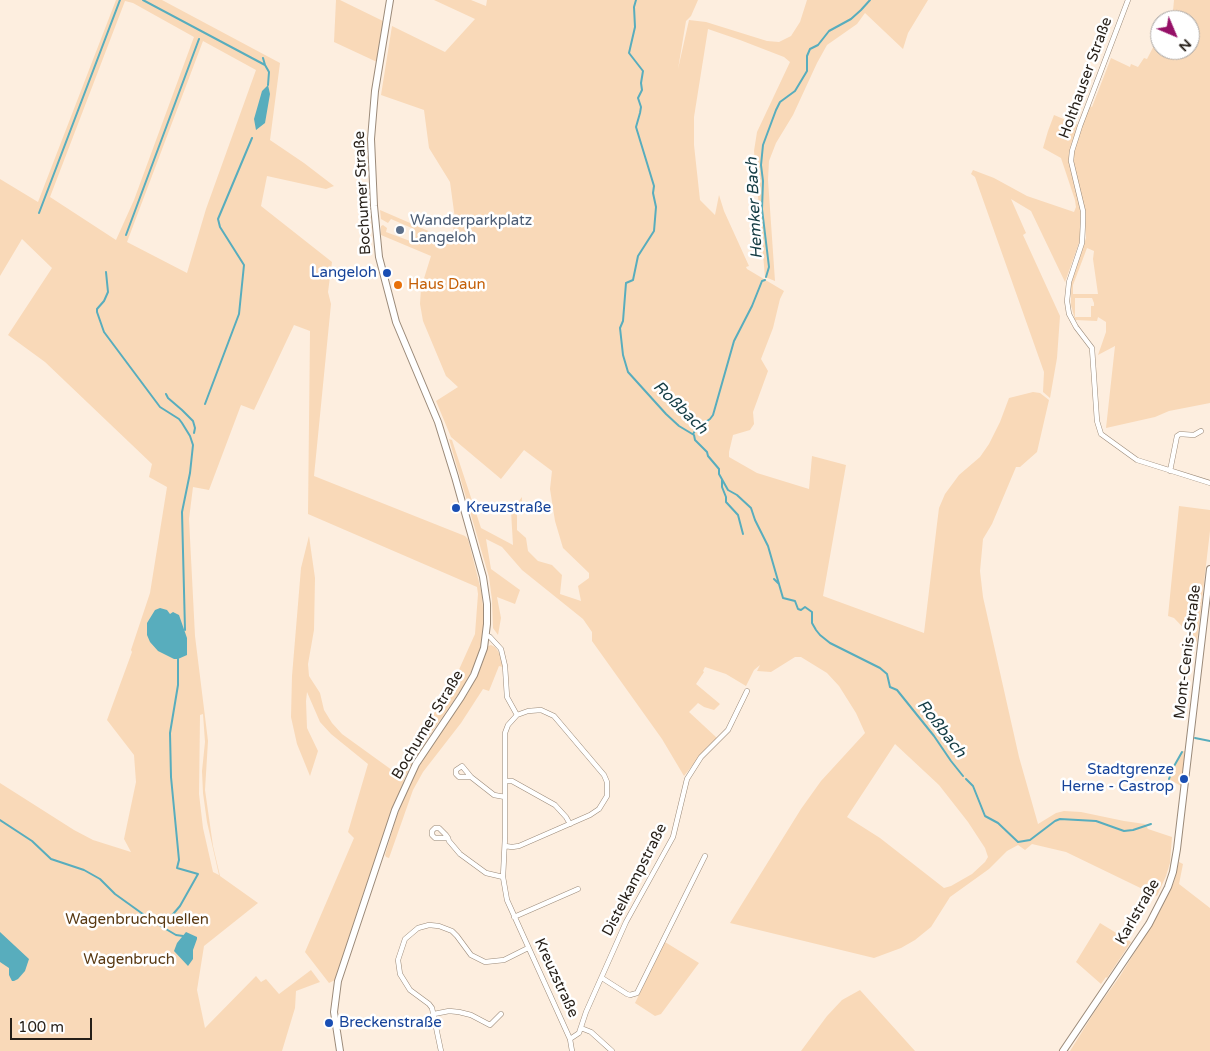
<!DOCTYPE html>
<html>
<head>
<meta charset="utf-8">
<style>
	body { margin:0 }
	#map { position:relative; width:1210px; height:1051px; overflow:hidden; background:#fdeedf; font-family:"Varela Round",sans-serif }
	canvas { display:block }
	.north { position:absolute; left:1150px; top:10px; width:50px; height:50px; box-sizing:border-box; background:#fff; border:1px solid #a8a5a3; border-radius:50%; rotate:135deg; font-size:14px; font-weight:700; line-height:20px; text-align:center; color:#261f18 }
	.north::after { content:''; display:block; margin:auto; width:18px; height:22px; background:#951067; clip-path:polygon(50% 0,100% 100%,50% 72%,0 100%) }
	.scale { position:absolute; left:10px; top:1018px; width:82px; height:22px; box-sizing:border-box; border:2px solid #261f18; border-top:0; padding-left:6px; font-size:15px; line-height:18px; white-space:nowrap; color:#261f18; -webkit-text-stroke:4px #fff; paint-order:stroke }
</style>
</head>
<body>
<div id="map">
<canvas width="1210" height="1051"></canvas>
<div class="north">N</div>
<div class="scale">100 m</div>
</div>
<script>
const context = document.querySelector('canvas').getContext('2d');
context.lineJoin = 'round';
function fillPath(path, color) {
  context.fillStyle = color;
  context.fill(path, 'evenodd');
}
function toPath(rows) {
  const path = new Path2D();
  for (const r of rows) {
    path.moveTo(r[0], r[1]);
    for (let i = 2; i < r.length; i += 2) path.lineTo(r[i], r[i + 1]);
  }
  return path;
}
function stroke(path, color, width, dash) {
  context.strokeStyle = color;
  context.lineWidth = width;
  context.lineCap = dash ? 'butt' : 'round';
  context.setLineDash(dash || []);
  context.stroke(path);
}
function write(font, color, halo, rows, align = 'center') {
  context.font = font + ' "Varela Round",sans-serif';
  context.lineWidth = 5;
  context.setLineDash([]);
  context.textBaseline = 'middle';
  context.strokeStyle = halo;
  context.fillStyle = color;
  for (const [text, x, y, turn = 0] of rows) {
    context.save();
    context.translate(x, y);
    context.rotate((+turn || 0) * Math.PI / 180);
    context.textAlign = isNaN(turn) ? turn : align;
    if (halo) context.strokeText(text, 0, 0);
    context.fillText(text, 0, 0);
    context.restore();
  }
}
fillPath(toPath([
	[116,0,162,0,280,63,270,140,304,163,334,186,326,189,267,176,261,206,332,262,328,292,331,304,314,476,465,536,468,539,482,594,484,623,481,644,476,662,464,686,418,752,405,777,363,894,335,980,329,983,305,952,354,838,348,832,368,764,331,734,320,722,307,692,306,701,307,728,318,751,310,776,297,744,291,717,292,676,301,568,309,536,315,578,314,630,308,664,309,676,320,693,324,710,332,723,342,734,396,773,414,743,421,736,457,674,475,634,478,594,477,587,308,514,310,331,294,325,254,410,241,405,209,490,193,487,189,519,195,636,208,741,205,790,213,846,220,876,258,903,204,946,197,990,205,1028,256,976,261,982,266,979,279,994,311,970,320,982,296,991,295,1008,282,1051,0,1051,0,783,74,830,93,840,131,852,124,839,136,782,134,755,107,720,132,652,131,650,150,593,167,487,149,477,152,464,45,362,8,335,52,268,22,239,0,276,0,179,38,202],
	[125,1,133,3,194,37,134,200,116,240,50,197],
	[203,41,256,70,206,209,187,273,127,242],
	[203,714,205,742,202,771,203,793,207,822,219,875,213,872,203,828,199,794,200,715],
	[336,0,340,0,383,21,377,62,334,42],
	[434,0,471,0,486,6,487,0,698,0,691,16,686,21,678,69,689,20,706,22,767,41,779,42,791,36,800,22,807,0,928,0,908,33,903,49,865,13,857,24,827,45,817,63,793,115,776,143,769,161,768,180,775,281,765,277,754,151,757,132,790,62,784,57,740,40,708,29,694,117,694,145,700,200,715,215,719,195,724,211,749,266,746,267,747,269,784,291,780,299,773,328,761,359,768,371,753,412,754,424,750,430,733,435,729,452,729,457,757,473,809,489,812,456,846,465,823,596,924,633,937,524,939,508,945,494,959,475,980,457,989,444,1000,422,1009,398,1033,392,1040,393,1049,400,1037,452,1020,467,1016,467,992,524,983,539,980,571,983,597,1019,757,1038,824,1056,813,1064,811,1081,812,1124,821,1145,824,1148,829,1172,837,1170,863,1166,876,1157,896,1066,852,1032,844,1025,850,1018,845,1007,851,989,869,950,897,931,927,915,940,901,948,874,958,730,923,801,809,821,781,865,733,856,713,839,686,827,673,801,657,795,657,771,672,757,671,760,665,754,670,746,686,726,674,705,667,703,671,704,672,696,684,720,704,714,710,704,707,698,703,689,712,717,738,707,747,684,776,662,739,592,641,592,632,583,619,522,570,502,547,486,539,491,569,520,590,515,604,497,597,501,618,498,635,493,628,492,600,489,577,449,439,452,440,481,528,513,545,511,511,522,497,522,504,517,511,517,530,526,538,528,551,538,561,552,565,562,575,560,594,581,601,578,586,589,578,589,573,563,548,555,521,550,489,552,471,524,450,501,479,451,437,436,401,458,387,446,376,423,321,420,304,421,288,431,256,381,235,381,226,383,225,387,228,386,232,410,241,414,229,391,219,388,223,381,219,380,210,447,239,452,236,455,219,450,182,429,148,424,110,381,95,392,26,445,52,475,19],
	[895,744,939,785,968,822,985,848,988,857,985,862,972,874,951,886,944,888,880,838,847,817],
	[1174,0,1210,0,1210,403,1169,411,1155,417,1106,428,1115,346,1098,355,1106,332,1106,322,1098,317,1097,321,1075,320,1071,305,1071,283,1086,238,1085,211,1073,163,1073,155,1089,106,1092,107,1111,58,1130,67,1131,64,1138,67,1144,58,1147,59,1160,34,1160,50,1190,50,1190,20,1169,20,1173,11],
	[1087,248,1094,251,1093,259,1098,294,1073,294,1073,285],
	[1075,298,1092,298,1094,303,1094,306,1091,306,1091,317,1075,317],
	[1054,115,1078,125,1069,159,1081,212,1080,234,1079,243,1065,282,1031,211,1011,199,1026,233,1023,235,1060,316,1057,358,1050,398,1043,392,1044,372,975,177,971,174,973,170,994,178,1027,196,1074,212,1076,207,1075,200,1061,158,1043,148,1048,131],
	[1179,506,1210,510,1210,531,1197,642,1174,618,1168,616],
	[491,645,495,647,500,654,503,667,499,666,489,691,483,689,461,723,423,772,413,790,389,858,386,857,385,855,396,818,412,778,437,737,468,693,481,667,488,646],
	[1182,751,1185,751,1181,786,1169,779],
	[1179,862,1183,864,1179,884,1210,908,1210,1051,1070,1051,1095,1011,1120,976,1159,913,1174,882],
	[1100,923,1131,942,1107,978,1106,977,1101,984,1076,962],
	[665,942,699,963,661,1014,655,1016,635,1003],
	[860,990,915,1051,801,1051,827,1016,842,1000]
]), '#f9d9b8');
fillPath(toPath([
	[268,85,270,94,265,123,256,130,254,119,262,91],
	[160,608,167,610,170,614,173,612,179,615,187,638,187,655,178,659,174,659,158,651,150,642,147,635,147,623,155,610],
	[0,932,29,959,25,971,18,979,14,981,12,981,9,975,9,968,0,962],
	[186,932,197,937,197,939,193,950,193,959,188,966,174,951,177,943]
]), '#58adbd');
stroke(toPath([
	[143,0,265,65,269,72,268,85],
	[636,0,634,7,635,27,629,53,643,71,641,83,642,90,638,98,641,107,640,113,636,127,654,186,653,193,656,207,654,231,638,256,633,280,626,283,623,321,620,328,623,355,628,372,666,414,679,426,694,435,695,440,707,452,708,456,719,469,719,474,728,490,737,495,751,508,755,520,768,546,783,598,795,601,798,609,801,610,805,607,812,612,812,623,816,630,820,635,830,643,880,668,887,674,890,687,897,690,934,736,951,761,963,776],
	[263,58,265,65],
	[39,213,120,0],
	[126,235,199,39],
	[106,272,108,292,104,301,97,309,97,312,104,332,160,407,179,419,182,423,190,436,193,445,190,473,182,512,185,630],
	[766,277,769,267,762,209,763,181,761,165,763,145,776,110,780,102,795,91,807,71,807,56,810,49,818,45,829,31,851,19,861,10,870,0],
	[166,394,168,398,182,410,193,421,195,428,194,433],
	[205,404,239,314,244,265,220,227,218,219,252,138],
	[693,434,697,428,710,419,713,415,734,341,752,306,762,281,765,280],
	[722,480,722,487,726,497,726,502,738,515,743,534],
	[774,579,779,584],
	[1195,738,1210,741],
	[966,779,973,786,985,816,998,823,1018,842,1030,840,1055,821,1060,819,1096,821,1124,831,1133,830,1151,824],
	[1169,779,1173,768,1182,752],
	[0,820,32,841,51,859,84,870,100,879,115,894,154,922,176,935,183,936],
	[162,927,180,906,198,874,177,868,179,860,171,777,170,733,178,685,178,659]
]), '#58adbd', 2);
const street = toPath([
	[1128,0,1080,126,1072,151,1071,161,1083,211,1083,222,1082,243,1069,282,1067,301,1069,314,1076,327,1092,348,1097,421,1101,434,1137,460,1210,483],
	[1170,471,1177,436,1180,434,1194,435,1201,431],
	[486,635,490,637,501,649,505,666,507,697,517,715],
	[471,777,459,777,456,774,456,770,462,766,471,777,494,795,505,797],
	[505,781,512,781,555,805,566,817,570,824],
	[448,838,435,838,432,835,432,831,435,828,439,828,446,835,448,838,449,841,460,854,486,873,503,877],
	[505,846,512,847,519,846,590,815,599,809,607,796,607,782,604,775,554,716,541,710,528,711,517,715,508,725,505,733,505,837,503,877,507,900,570,1039,572,1051],
	[514,917,578,889],
	[602,978,627,994,630,995,637,993,705,856],
	[434,1014,449,1011,459,1012,471,1015,490,1025,501,1014],
	[581,1028,591,1032,612,1051],
	[570,1039,579,1033,586,1012,626,922,673,837,687,779,701,757,728,730,747,691],
	[441,1051,432,1008,429,1004,410,990,400,974,398,960,405,939,418,928,429,925,439,926,452,931,457,936,471,955,485,962,504,960,528,948]
]);
const secondary = toPath([
	[340,1051,334,1012,338,981,395,810,416,764,461,697,474,675,484,648,487,624,487,604,483,577,455,477,438,422,396,322,379,257,374,206,371,139,375,91,390,0],
	[1063,1051,1149,924,1168,887,1173,872,1177,849,1210,569]
]);
stroke(street, '#9b8a79', 5.5);
stroke(secondary, '#9b8a79', 8);
stroke(street, '#fff', 4.5);
stroke(secondary, '#fff', 6);
for (const [x, y, r, color] of [
	[400,230,5,"#5c6f8a"],
	[387,273,5,"#1a4fb4"],
	[398,285,5,"#e8710a"],
	[456,508,5,"#1a4fb4"],
	[1184,779,5,"#1a4fb4"],
	[329,1023,5,"#1a4fb4"]
]) {
  const dot = new Path2D();
  dot.arc(x, y, r, 0, 2 * Math.PI);
  context.fillStyle = color;
  context.fill(dot);
  stroke(dot, '#fff', 2);
}
write('15px', '#261f18', '#fff', [
	["Holthauser Straße",1086,78,-70],
	["Bochumer Straße",363,193,-93],
	["Mont-Cenis-Straße",1188,652,-83],
	["Bochumer Straße",428,725,-59],
	["Distelkampstraße",635,880,-63],
	["Karlstraße",1138,912,-60],
	["Kreuzstraße",556,978,65]
]);
write('15px', '#4e5e75', '#fff', [
	["Wanderparkplatz",410,221],
	["Langeloh",410,238]
], 'left');
write('15px', '#164399', '#fff', [
	["Langeloh",377,273],
	["Kreuzstraße",466,508,"left"],
	["Stadtgrenze",1174,770],
	["Herne - Castrop",1174,787],
	["Breckenstraße",339,1023,"left"]
], 'right');
write('15px', '#c56008', '#fff', [
	["Haus Daun",408,285]
], 'left');
write('15px', '#593912', '#fff', [
	["Wagenbruchquellen",137,920],
	["Wagenbruch",129,960]
]);
write('italic 16px', '#143c44', '#fff', [
	["Hemker Bach",755,208,-93],
	["Roßbach",680,408,44],
	["Roßbach",941,729,52]
]);
</script>
</body>
</html>
